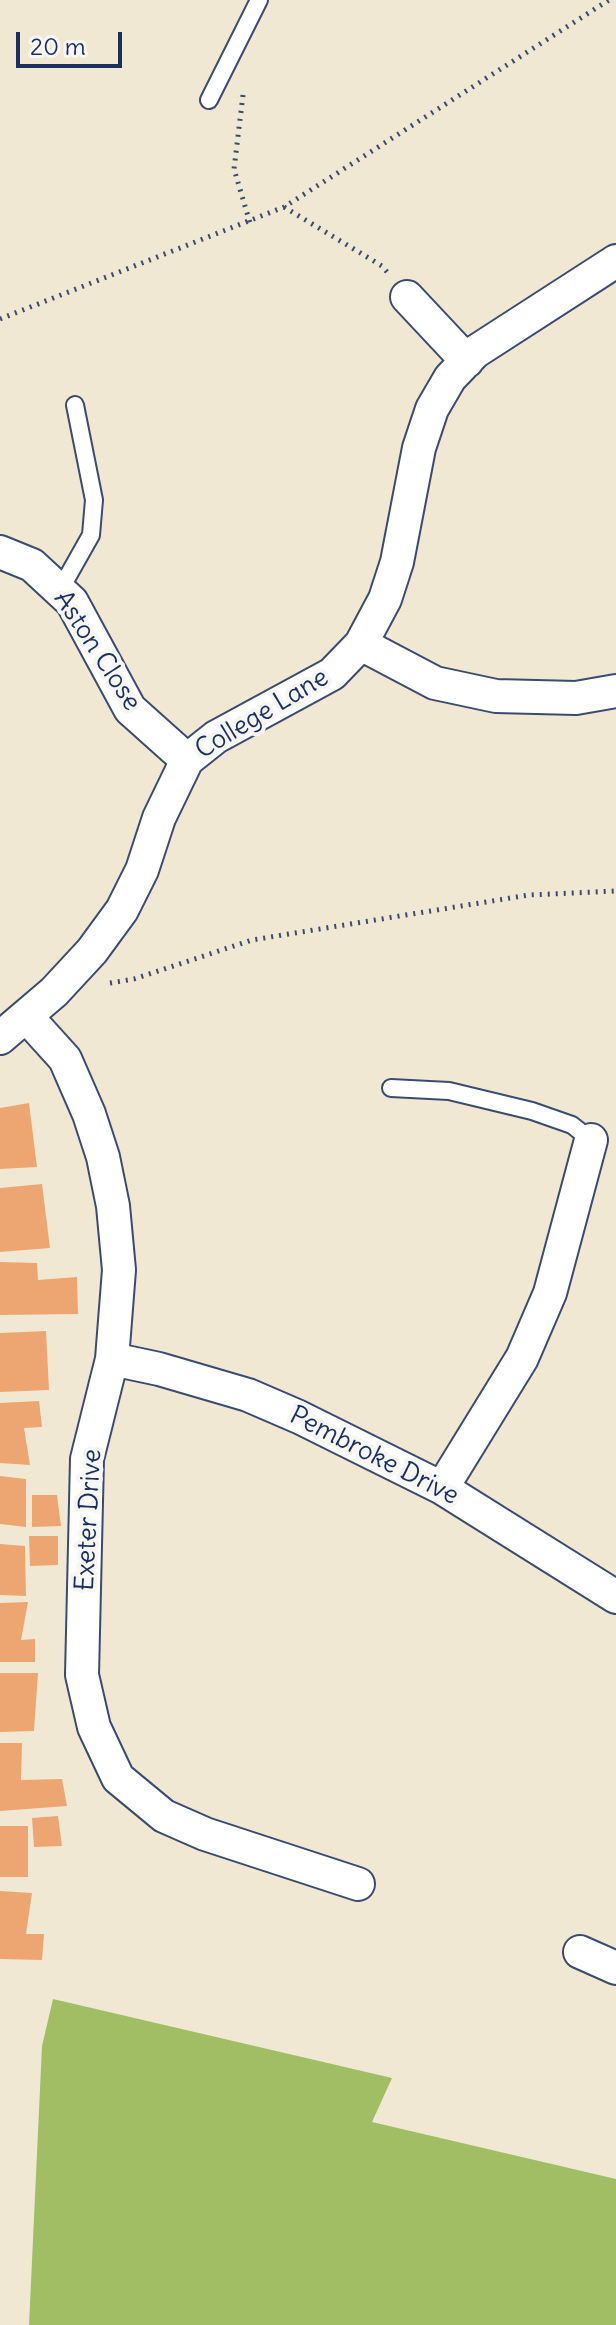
<!DOCTYPE html>
<html>
<head>
<meta charset="utf-8">
<style>
	body { margin:0 }
	#map { position:relative; width:616px; height:2325px; overflow:hidden; background:#f1e8d3; font-family:Delius,sans-serif }
	canvas { display:block }
	.scale { position:absolute; left:16px; top:32px; width:106px; height:36px; box-sizing:border-box; border:4px solid #1b2f5e; border-top:0; padding-left:10px; font-size:24px; line-height:28px; white-space:nowrap; color:#1b2f5e; -webkit-text-stroke:6px #f6f6f2; paint-order:stroke }
</style>
</head>
<body>
<div id="map">
<canvas width="616" height="2325"></canvas>
<div class="scale">20 m</div>
</div>
<script>
const context = document.querySelector('canvas').getContext('2d');
context.lineJoin = 'round';
function fillPath(path, color) {
  context.fillStyle = color;
  context.fill(path, 'evenodd');
}
function toPath(rows) {
  const path = new Path2D();
  for (const r of rows) {
    path.moveTo(r[0], r[1]);
    for (let i = 2; i < r.length; i += 2) path.lineTo(r[i], r[i + 1]);
  }
  return path;
}
function stroke(path, color, width, dash) {
  context.strokeStyle = color;
  context.lineWidth = width;
  context.lineCap = dash ? 'butt' : 'round';
  context.setLineDash(dash || []);
  context.stroke(path);
}
function write(font, color, halo, rows, align = 'center') {
  context.font = font + ' Delius,sans-serif';
  context.lineWidth = 8;
  context.setLineDash([]);
  context.textBaseline = 'middle';
  context.strokeStyle = halo;
  context.fillStyle = color;
  for (const [text, x, y, turn = 0] of rows) {
    context.save();
    context.translate(x, y);
    context.rotate((+turn || 0) * Math.PI / 180);
    context.textAlign = isNaN(turn) ? turn : align;
    if (halo) context.strokeText(text, 0, 0);
    context.fillText(text, 0, 0);
    context.restore();
  }
}
fillPath(toPath([
	[53,1999,392,2078,372,2122,616,2179,616,2325,29,2325,42,2046]
]), '#a2be65');
fillPath(toPath([
	[29,1103,37,1167,0,1169,0,1108],
	[42,1184,50,1248,0,1252,0,1188],
	[0,1262,37,1263,38,1280,77,1277,78,1314,0,1315],
	[46,1331,49,1390,0,1392,0,1333],
	[39,1401,42,1427,24,1428,30,1465,0,1463,0,1403],
	[0,1476,26,1479,26,1527,0,1524],
	[32,1495,57,1495,61,1526,32,1527],
	[29,1536,58,1536,58,1565,30,1566],
	[0,1544,25,1546,26,1596,0,1595],
	[28,1602,21,1640,35,1639,35,1662,0,1662,0,1603],
	[0,1673,38,1673,34,1731,0,1732],
	[0,1743,22,1743,21,1780,62,1779,67,1806,0,1811],
	[58,1816,62,1846,34,1847,32,1818],
	[0,1826,28,1826,28,1877,0,1877],
	[0,1891,32,1893,26,1934,44,1934,42,1960,0,1959]
]), '#eda671');
const lane = toPath([
	[209,100,259,0],
	[60,590,91,535,94,500,75,405],
	[391,1088,449,1091,532,1111,572,1125,591,1140]
]);
const street = toPath([
	[407,297,467,361],
	[0,552,32,565,72,602,130,709,187,760],
	[361,644,435,683,496,696,576,698,616,691],
	[27,1017,65,1059,89,1114,103,1157,113,1206,119,1270,112,1359,87,1459,82,1675,94,1727,118,1778,164,1816,205,1834,358,1884],
	[0,1038,54,992,92,951,122,910,142,870,159,818,187,760,216,737,332,674,361,644,385,599,397,562,419,448,432,409,450,378,475,352,616,261],
	[112,1359,159,1369,248,1395,299,1417,442,1488,616,1597],
	[442,1488,522,1358,550,1293,591,1140],
	[580,1952,616,1968]
]);
stroke(lane, '#3b4b70', 20);
stroke(street, '#3b4b70', 36);
stroke(toPath([
	[243,95,234,169,250,223],
	[284,207,382,266,388,273],
	[0,319,284,207,609,0],
	[110,983,134,979,252,940,529,895,616,891]
]), '#3b4b70', 5, [2, 6]);
stroke(lane, '#fff', 16);
stroke(street, '#fff', 32);
write('26px', '#1b2f5e', '#f6f6f2', [
	["Aston Close",97,651,57],
	["College Lane",262,714,-31],
	["Pembroke Drive",374,1456,27],
	["Exeter Drive",89,1520,-87]
]);
</script>
</body>
</html>
